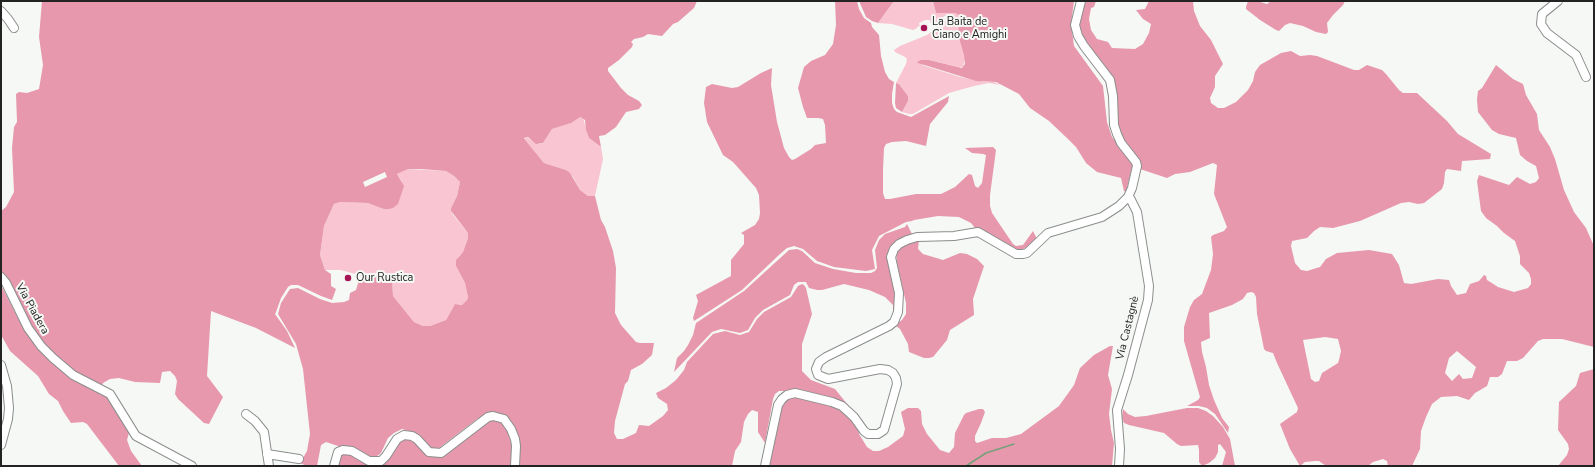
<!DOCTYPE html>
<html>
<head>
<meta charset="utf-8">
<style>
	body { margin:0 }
	#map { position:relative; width:1595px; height:467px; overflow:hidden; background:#f5f8f5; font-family:"Nunito Sans",sans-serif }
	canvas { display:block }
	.frame { position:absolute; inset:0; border:2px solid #222322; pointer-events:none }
</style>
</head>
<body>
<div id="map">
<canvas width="1595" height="467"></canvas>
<div class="frame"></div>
</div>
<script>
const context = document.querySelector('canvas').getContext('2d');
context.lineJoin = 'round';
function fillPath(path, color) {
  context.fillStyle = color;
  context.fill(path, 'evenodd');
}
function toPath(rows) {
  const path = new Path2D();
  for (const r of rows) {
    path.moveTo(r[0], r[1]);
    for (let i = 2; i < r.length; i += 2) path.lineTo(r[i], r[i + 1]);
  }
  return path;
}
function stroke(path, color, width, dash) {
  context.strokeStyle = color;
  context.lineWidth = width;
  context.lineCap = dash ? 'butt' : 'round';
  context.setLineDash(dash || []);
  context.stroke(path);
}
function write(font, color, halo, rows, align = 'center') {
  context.font = font + ' "Nunito Sans",sans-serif';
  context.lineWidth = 4;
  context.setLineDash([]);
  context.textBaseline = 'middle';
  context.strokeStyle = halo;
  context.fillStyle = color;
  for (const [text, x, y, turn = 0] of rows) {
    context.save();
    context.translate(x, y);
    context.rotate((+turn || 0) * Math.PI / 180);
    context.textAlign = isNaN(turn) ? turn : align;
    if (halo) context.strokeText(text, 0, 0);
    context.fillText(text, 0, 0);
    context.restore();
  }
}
fillPath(toPath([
	[894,1,933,1,936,13,955,13,960,16,959,22,965,59,963,67,959,67,929,60,922,65,960,77,985,82,994,82,1000,85,989,83,974,86,949,93,913,114,909,114,902,112,908,101,908,96,899,84,896,83,906,64,907,59,905,57,895,52,894,50,900,46,927,35,949,18,946,15,934,24,930,22,930,20,925,20,919,23,920,27,918,26,917,28,913,30,892,24,878,23],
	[578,117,583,118,589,138,601,147,603,159,595,196,588,196,580,190,573,177,566,170,544,163,525,140,526,137,539,144,543,143,552,129,570,123],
	[407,169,446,171,454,176,460,182,457,196,451,208,451,211,453,215,468,233,468,238,463,252,458,257,456,266,465,283,468,297,467,300,463,305,455,304,446,320,430,326,423,326,414,322,393,296,392,280,391,278,381,276,366,277,341,270,325,270,320,255,324,226,334,204,340,202,368,203,389,209,402,182,397,174]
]), '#f9c5d2');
fillPath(toPath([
	[42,1,697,1,694,8,678,22,673,24,662,36,648,34,643,37,634,39,631,42,633,44,632,47,619,60,608,68,608,71,621,88,628,95,639,101,642,105,639,109,626,112,616,127,605,135,599,136,601,147,589,138,586,130,585,120,580,117,571,123,552,129,543,143,536,144,528,137,524,138,526,141,544,163,566,170,570,173,580,190,588,196,595,196,601,220,605,227,613,251,616,268,615,313,621,325,636,342,640,343,654,343,652,355,642,364,631,370,628,381,625,384,615,421,614,433,617,439,623,439,636,433,639,425,649,426,663,416,668,410,667,404,658,398,656,393,666,388,676,380,684,370,687,362,713,334,725,331,740,335,749,332,757,319,764,312,791,297,798,286,802,284,804,285,806,288,812,314,802,344,802,371,811,380,835,389,852,410,791,391,779,391,775,394,773,399,765,443,758,432,758,412,752,410,748,414,744,422,741,442,735,451,732,466,516,466,513,429,489,413,477,419,439,448,431,448,416,433,402,429,394,433,388,438,381,453,376,457,368,456,350,446,338,446,326,442,321,445,317,466,307,466,300,463,307,451,310,434,303,369,296,344,278,314,281,303,290,289,298,288,320,299,332,303,344,302,349,300,350,293,356,290,359,280,366,277,386,276,392,280,393,296,414,322,423,326,430,326,446,320,455,304,462,305,467,300,468,297,465,283,456,266,456,260,463,252,468,238,468,233,451,211,451,208,457,196,460,182,454,176,446,171,421,169,408,169,397,174,404,186,398,204,393,208,389,209,384,209,368,203,340,202,334,204,324,226,320,255,325,270,331,274,331,286,336,289,332,300,321,296,298,285,291,285,288,287,281,298,276,312,275,314,287,331,295,348,256,328,211,311,207,376,223,397,209,424,204,423,178,399,175,394,177,381,175,376,170,371,162,372,160,383,135,382,119,378,110,379,103,383,102,385,90,381,77,374,36,338,1,276,1,211,6,207,14,192,12,148,14,127,17,122,16,94,19,92,27,93,39,89,43,65,39,37],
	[385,172,387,177,365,187,363,182],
	[835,1,857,1,859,9,864,18,871,23,872,27,879,35,881,56,885,72,889,79,894,82,892,94,892,103,894,109,897,112,911,117,949,96,948,102,930,124,926,146,906,141,892,142,886,144,884,148,883,170,883,193,885,199,890,199,916,194,941,194,955,187,969,174,972,175,975,186,978,188,982,183,986,155,983,154,972,153,965,148,993,147,996,150,990,195,990,206,992,213,1013,244,1016,246,1023,245,1033,231,1037,239,1020,252,975,228,971,223,959,217,938,216,914,220,912,221,906,222,879,236,872,250,875,269,866,271,834,267,817,261,803,249,794,246,787,248,780,254,742,290,694,321,693,318,698,301,696,295,731,276,731,260,744,244,744,235,741,233,755,225,759,219,760,213,759,195,756,188,733,162,723,155,707,122,704,103,706,87,712,84,732,88,738,87,761,73,772,68,771,85,777,122,784,148,789,157,792,160,795,159,811,149,815,145,826,143,825,125,823,119,818,118,807,118,803,107,798,88,804,67,811,61,825,55,833,44,836,25],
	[859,1,894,1,878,23,872,21,866,17],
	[933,1,1074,1,1071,24,1074,46,1103,86,1107,122,1112,137,1133,163,1126,192,1124,191,1121,178,1097,172,1086,163,1076,147,1069,140,1049,121,1030,108,1019,94,996,82,976,81,918,63,917,62,921,60,929,60,962,68,965,64,964,55,958,34,960,16,955,13,936,13],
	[1078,1,1096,1,1094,7,1091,8,1089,19,1091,30,1097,39,1108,42,1112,48,1135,49,1143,44,1149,33,1151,24,1143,19,1136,10,1145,9,1149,1,1193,1,1194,11,1200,26,1211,40,1223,64,1215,76,1215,87,1210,98,1211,103,1218,108,1224,108,1236,102,1248,90,1253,81,1255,72,1260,65,1281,53,1291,51,1300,56,1310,55,1317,56,1354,70,1359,70,1367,65,1382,70,1386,74,1399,90,1403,93,1417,93,1447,121,1458,134,1491,154,1490,159,1462,161,1461,171,1447,169,1445,172,1444,183,1442,189,1424,203,1418,204,1409,202,1401,203,1360,221,1333,228,1320,227,1314,231,1307,238,1292,241,1291,246,1295,263,1301,270,1307,271,1320,267,1326,259,1337,253,1369,250,1392,254,1399,265,1404,283,1411,284,1438,279,1449,280,1451,286,1457,295,1466,293,1470,284,1479,281,1484,275,1486,276,1487,280,1498,287,1514,292,1528,288,1531,284,1531,279,1529,273,1520,264,1520,256,1515,241,1504,233,1497,226,1486,218,1481,211,1477,181,1479,175,1509,185,1517,177,1530,184,1536,182,1539,178,1536,166,1527,161,1520,155,1516,138,1499,134,1492,130,1478,112,1477,100,1478,91,1482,88,1496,65,1513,79,1523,84,1526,95,1537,114,1539,130,1550,147,1555,159,1564,190,1574,212,1586,228,1594,246,1594,347,1562,339,1543,339,1538,341,1523,358,1517,361,1507,361,1502,374,1498,377,1490,377,1487,386,1475,393,1469,400,1457,396,1441,397,1432,404,1426,417,1421,431,1420,449,1412,466,1388,466,1387,461,1383,459,1373,462,1368,466,1326,466,1319,461,1315,461,1305,462,1300,466,1290,449,1280,424,1297,412,1298,408,1277,363,1273,353,1266,351,1264,349,1257,314,1256,297,1254,293,1251,292,1247,293,1243,299,1232,305,1209,313,1210,338,1201,342,1202,352,1206,367,1209,385,1214,400,1222,418,1229,427,1228,433,1215,414,1207,408,1199,406,1187,406,1198,400,1200,397,1184,341,1184,327,1190,307,1194,300,1202,294,1211,270,1213,254,1211,237,1213,235,1224,231,1227,227,1214,194,1217,165,1213,163,1190,172,1175,174,1167,178,1137,168,1118,139,1107,84,1078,44],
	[1325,337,1338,339,1341,351,1339,360,1338,363,1322,373,1319,381,1315,382,1311,379,1303,340],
	[1457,351,1476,367,1472,378,1463,379,1459,374,1452,381,1445,373,1449,358],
	[1248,1,1257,1,1267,4,1271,1,1345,1,1343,5,1333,15,1327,23,1328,32,1326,34,1316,32,1303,26,1290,23,1285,25,1279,31,1276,30,1260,20,1246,9,1246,7],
	[896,83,899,84,908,96,908,101,902,112,896,108,895,103],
	[907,224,912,234,914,235,893,248,897,283,893,322,893,305,885,297,869,290,844,284,822,290,817,290,809,288,806,282,798,282,794,285,790,295,763,310,755,318,748,330,740,333,721,329,712,332,674,372,677,358,684,351,688,345,693,335,696,323,744,291,789,250,797,249,802,251,815,263,833,269,856,273,871,273,875,271,877,268,875,250,879,240,885,234,905,227],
	[919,239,918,249,923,254,943,260,960,253,967,254,977,259,984,266,973,299,974,315,950,330,947,340,933,357,929,358,924,358,909,352,908,344,900,329,895,325,902,320,906,314,906,303,897,263,896,252,899,247],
	[1,285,22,326,39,349,77,380,110,399,129,433,127,440,131,451,142,466,119,466,87,424,83,422,71,423,63,411,58,401,49,394,38,376,10,351,1,335],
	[1110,346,1113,346,1108,375,1112,389,1109,414,1111,430,1114,443,1112,466,766,466,778,401,790,396,840,408,858,427,859,434,867,447,873,451,879,451,888,447,903,436,905,429,901,412,908,408,918,408,921,411,922,424,927,434,940,450,949,453,954,447,955,433,964,415,966,413,979,409,983,409,985,412,981,423,975,436,975,441,977,443,992,438,1006,438,1021,434,1059,406,1074,385,1080,368,1094,355],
	[1594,369,1594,466,1558,466,1567,455,1569,449,1568,444,1558,430,1559,402,1576,386,1580,373],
	[1187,408,1198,408,1206,411,1213,416,1223,427,1230,439,1235,466,1222,466,1226,452,1220,444,1218,445,1218,452,1215,458,1209,463,1202,466,1199,462,1199,450,1198,445,1181,446,1177,444,1164,433,1129,425,1124,423,1122,418,1123,409,1128,414,1135,417,1146,416],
	[490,419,501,421,507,430,511,443,511,466,335,466,336,458,344,452,378,463,403,434,436,454]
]), '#e798ad');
stroke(toPath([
	[966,466,986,453,1014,444]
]), '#76a07a', 1.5);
const minor = toPath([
	[1558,1,1542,14,1541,24,1547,33,1576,55,1586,77],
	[1,11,8,19,14,28],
	[1,277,6,283,28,328,41,346,53,358,73,375,110,394,136,436,192,466],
	[1,365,7,386,9,408,8,419,1,445],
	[246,414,255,421,264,432,269,466],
	[267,454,299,459],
	[334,466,338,452,343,450,352,451,369,461,381,461,386,456,397,439,404,435,412,436,417,439,429,452,441,453,488,417,493,416,504,419,511,429,515,439,516,446,515,466],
	[765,466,778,405,782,399,787,395,795,393,832,402,842,406,854,417,864,431,868,434,878,434,884,430,897,384,896,378,893,373,888,370,880,369,828,379,818,375,816,369,819,362,826,357,889,326,894,322,898,312,899,293,891,257,894,249,899,244,907,240,917,237,954,236,978,232,1016,254,1023,254,1027,253,1048,233,1102,217,1119,206,1128,197,1132,188,1137,166,1136,162,1121,143,1117,134,1114,125,1113,96,1110,80,1084,46,1078,36,1075,25,1081,1],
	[1119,466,1120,449,1117,410,1128,375,1148,300,1149,286,1137,212,1130,198,1128,197]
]);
stroke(minor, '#8b8e8c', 10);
stroke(minor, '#fff', 8);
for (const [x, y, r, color] of [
	[924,28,4,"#a51454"],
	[348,278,4,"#a51454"]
]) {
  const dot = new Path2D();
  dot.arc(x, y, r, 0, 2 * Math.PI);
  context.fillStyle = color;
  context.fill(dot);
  stroke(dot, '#f5f8f5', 1.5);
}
write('11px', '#222322', '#f5f8f5', [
	["La Baita de",932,22],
	["Ciano e Amighi",932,35],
	["Our Rustica",356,278]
], 'left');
write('11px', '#222322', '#f5f8f5', [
	["Via Piadera",32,309,61],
	["Via Castagnè",1128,328,-76]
]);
</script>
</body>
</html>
